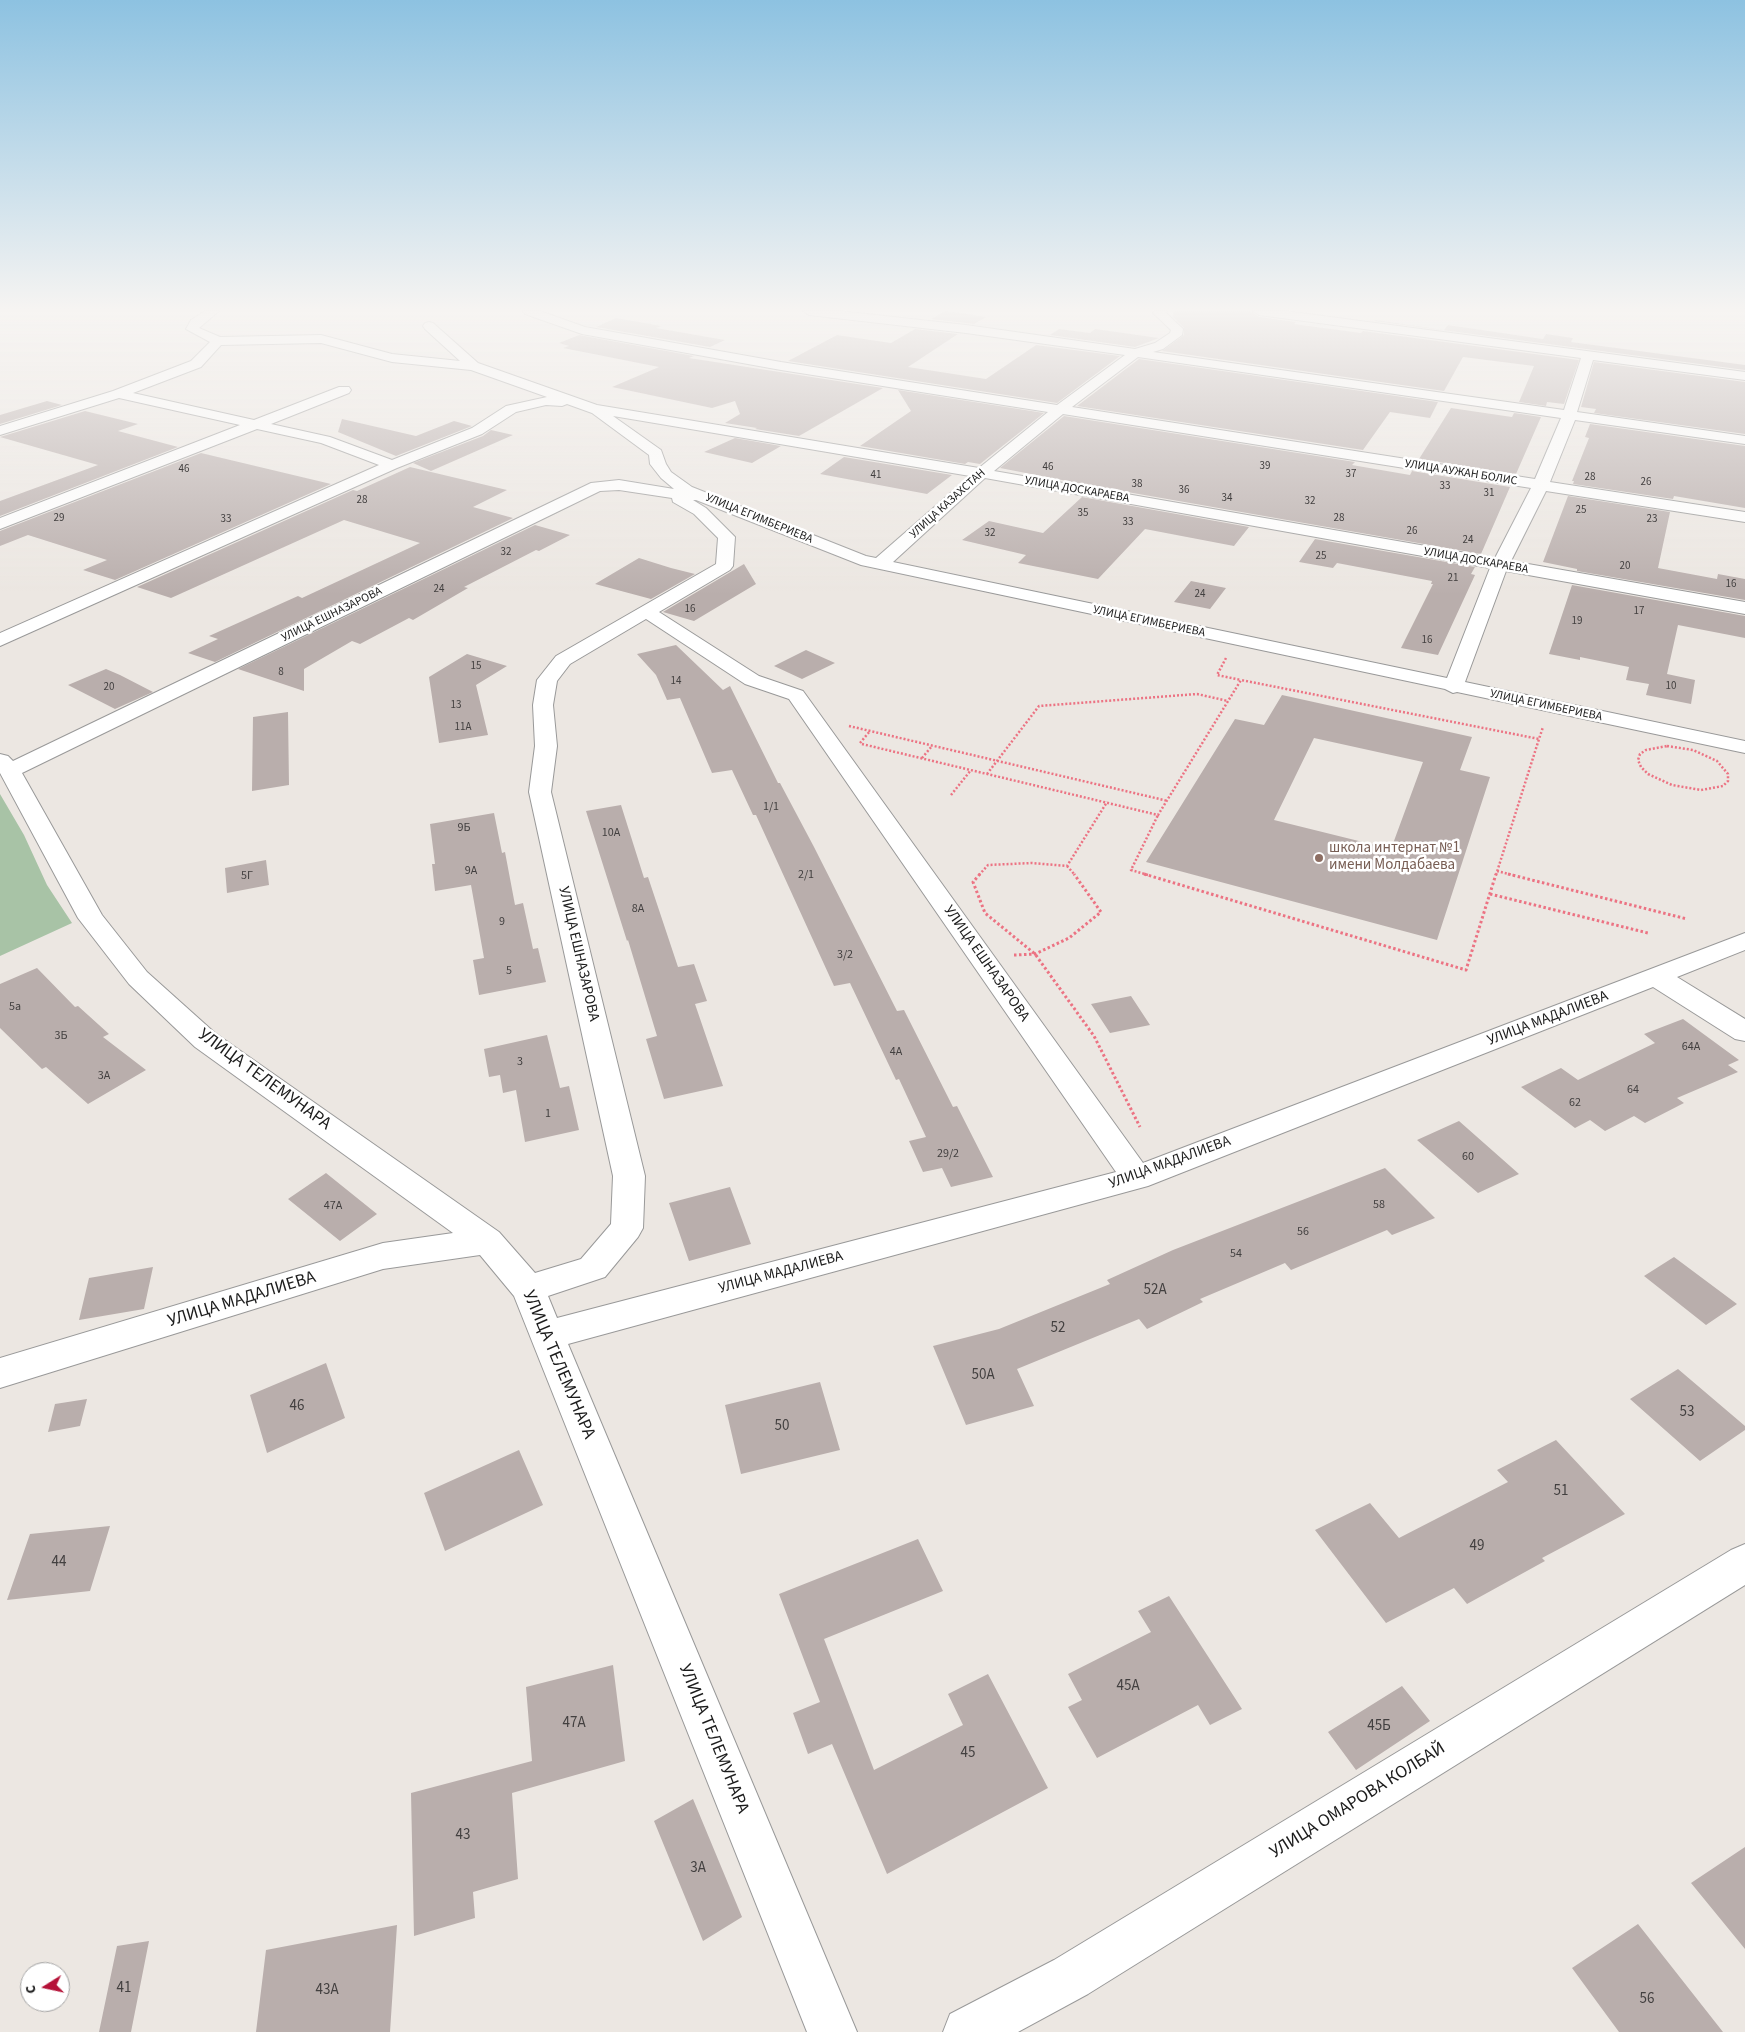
<!DOCTYPE html>
<html>
<head>
<meta charset="utf-8">
<style>
	body { margin:0 }
	#map { position:relative; width:1745px; height:2032px; overflow:hidden; background:#ece7e2; font-family:"Source Sans 3",sans-serif }
	canvas { display:block }
	.north { position:absolute; left:20px; top:1962px; width:50px; height:50px; box-sizing:border-box; background:#fff; border:1px solid #a4a4a4; border-radius:50%; rotate:260deg; font-size:14px; font-weight:700; line-height:20px; text-align:center; color:#1c1c1c }
	.north::after { content:''; display:block; margin:auto; width:18px; height:22px; background:#b51238; clip-path:polygon(50% 0,100% 100%,50% 72%,0 100%) }
</style>
</head>
<body>
<div id="map">
<canvas width="1745" height="2032"></canvas>
<div class="north">С</div>
</div>
<script>
const context = document.querySelector('canvas').getContext('2d');
context.lineJoin = 'round';
function fillPath(path, color) {
  context.fillStyle = color;
  context.fill(path, 'evenodd');
}
function toPath(rows) {
  const path = new Path2D();
  for (const r of rows) {
    path.moveTo(r[0], r[1]);
    for (let i = 2; i < r.length; i += 2) path.lineTo(r[i], r[i + 1]);
  }
  return path;
}
function stroke(path, color, width, dash) {
  context.strokeStyle = color;
  context.lineWidth = width;
  context.lineCap = dash ? 'butt' : 'round';
  context.setLineDash(dash || []);
  context.stroke(path);
}
function write(font, color, halo, rows, align = 'center') {
  context.font = font + ' "Source Sans 3",sans-serif';
  context.lineWidth = 5;
  context.setLineDash([]);
  context.textBaseline = 'middle';
  context.strokeStyle = halo;
  context.fillStyle = color;
  for (const [text, x, y, turn = 0] of rows) {
    context.save();
    context.translate(x, y);
    context.rotate((+turn || 0) * Math.PI / 180);
    context.textAlign = isNaN(turn) ? turn : align;
    if (halo) context.strokeText(text, 0, 0);
    context.fillText(text, 0, 0);
    context.restore();
  }
}
fillPath(toPath([
	[0,794,24,835,47,885,72,923,0,956]
]), '#a8c3a6');
fillPath(toPath([
	[945,311,946,311,986,317,974,324,931,319],
	[1174,311,1251,311,1259,317,1296,322,1294,324,1361,333,1363,331,1579,360,1564,404,1547,402,1546,406,1519,402,1534,366,1463,357,1444,391,1162,351,1184,335,1184,328,1173,317],
	[616,318,662,326,656,328,725,340,710,347,596,327],
	[1375,320,1444,330,1448,325,1543,339,1546,334,1573,338,1571,342,1745,365,1745,370,1374,321],
	[915,329,958,334,908,367,986,379,1036,345,1120,356,1057,403,788,361,837,335,891,343],
	[1059,329,1090,333,1095,329,1159,338,1135,347,1050,335],
	[579,335,694,356,689,358,883,388,799,436,755,429,757,428,725,423,740,414,735,401,712,408,612,387,659,367,563,348,569,346,559,343],
	[1139,359,1438,402,1430,418,1390,412,1363,450,1077,406],
	[1594,362,1745,382,1745,434,1594,413,1596,409,1581,407],
	[898,390,1044,413,980,464,968,462,965,464,860,446,911,411],
	[47,401,62,405,0,424,0,415],
	[1451,408,1512,417,1514,413,1541,417,1516,474,1419,459],
	[85,411,138,424,118,431,178,447,0,516,0,501,98,465,0,437],
	[1064,416,1355,462,1352,465,1410,475,1412,471,1510,487,1481,554,1093,486,1000,468],
	[342,419,416,436,454,421,472,426,396,456,338,432],
	[1590,424,1745,446,1745,508,1674,496,1673,499,1573,484,1574,481,1572,481,1589,438,1585,437],
	[491,430,513,435,431,471,413,463,483,436],
	[735,438,781,446,752,463,704,452],
	[201,453,331,484,115,580,83,570,107,560,28,535,0,546,0,531],
	[844,457,952,475,927,494,820,474],
	[410,467,507,490,473,507,513,518,215,662,188,653,218,639,209,636,298,596,302,598,420,543,344,520,171,598,137,587,353,490,357,491],
	[1568,496,1670,512,1658,568,1717,579,1718,574,1745,579,1745,600,1577,571,1577,569,1543,562],
	[1082,497,1249,527,1234,546,1145,529,1098,579,1018,563,1026,555,962,540,989,521,1043,533],
	[535,525,570,535,539,551,536,550,464,587,468,588,413,620,409,618,360,644,352,641,304,669,304,691,238,669],
	[1315,539,1475,567,1471,574,1475,575,1438,655,1401,648,1433,584,1431,584,1432,581,1337,563,1333,568,1299,562],
	[639,558,671,568,695,574,651,599,595,584],
	[744,564,756,584,694,621,663,612],
	[1191,581,1226,588,1210,609,1174,602],
	[1572,585,1745,616,1745,638,1678,625,1667,674,1695,680,1691,704,1646,695,1649,684,1626,680,1629,667,1580,657,1580,660,1549,654],
	[676,645,723,690,730,686,778,783,780,783,814,847,897,1011,904,1010,953,1107,957,1106,993,1177,951,1187,942,1168,923,1172,909,1141,926,1137,899,1079,896,1080,850,983,834,986,756,815,753,815,732,770,712,773,680,698,667,700,656,675,637,654],
	[806,650,835,663,802,679,774,666],
	[467,654,507,666,476,685,488,735,439,743,429,677],
	[106,669,120,675,153,692,115,709,68,685],
	[1282,695,1472,737,1460,770,1490,777,1437,940,1146,862,1235,719,1264,725],
	[1314,738,1423,762,1391,849,1274,820],
	[288,712,289,785,252,791,253,717],
	[621,805,644,878,648,877,678,967,694,964,707,1001,695,1004,723,1086,664,1099,646,1039,657,1036,628,940,627,941,586,811],
	[494,813,502,853,505,852,515,905,523,903,533,949,538,948,546,982,479,995,473,960,484,958,471,885,435,891,432,864,435,864,430,824],
	[266,860,269,885,227,893,225,868],
	[37,968,75,1007,78,1006,109,1034,103,1037,146,1070,88,1104,46,1067,42,1069,0,1028,0,984],
	[1131,996,1150,1025,1110,1033,1091,1004],
	[1683,1019,1739,1060,1728,1065,1738,1072,1677,1098,1684,1103,1645,1123,1634,1116,1605,1131,1590,1120,1575,1128,1521,1087,1561,1068,1578,1080,1655,1043,1644,1034],
	[547,1035,560,1088,569,1086,579,1130,525,1142,516,1090,503,1093,500,1075,489,1077,484,1049],
	[1459,1121,1519,1174,1478,1193,1417,1140],
	[1385,1168,1435,1218,1392,1235,1387,1230,1291,1270,1285,1263,1200,1299,1203,1302,1147,1329,1139,1319,1017,1369,1034,1406,966,1425,933,1346,999,1329,1110,1284,1107,1280,1173,1250],
	[326,1173,377,1214,340,1241,288,1199],
	[730,1187,751,1244,689,1261,669,1203],
	[1674,1257,1737,1304,1706,1325,1644,1276],
	[153,1267,144,1309,79,1320,89,1278],
	[326,1363,345,1418,267,1453,250,1395],
	[1678,1369,1745,1426,1745,1430,1700,1461,1630,1399],
	[820,1382,840,1450,741,1474,725,1405],
	[87,1399,80,1426,48,1432,55,1404],
	[1556,1440,1625,1514,1542,1558,1545,1561,1467,1604,1454,1588,1386,1623,1315,1530,1370,1503,1399,1538,1508,1482,1497,1470],
	[519,1450,543,1505,445,1551,424,1493],
	[110,1526,90,1591,7,1600,30,1534],
	[918,1539,943,1591,824,1639,874,1770,963,1725,948,1694,988,1674,1048,1788,887,1874,832,1744,808,1754,793,1713,820,1702,779,1594],
	[1169,1596,1242,1709,1210,1725,1198,1705,1097,1758,1068,1707,1082,1700,1068,1674,1151,1632,1138,1611],
	[613,1665,625,1761,512,1793,518,1879,473,1892,475,1918,414,1936,411,1793,532,1761,526,1687],
	[1402,1686,1430,1721,1356,1770,1328,1732],
	[693,1799,742,1917,703,1941,654,1821],
	[1745,1847,1745,1949,1691,1883],
	[1638,1924,1723,2032,1619,2032,1572,1968],
	[397,1925,390,2032,256,2032,266,1950],
	[149,1941,131,2032,99,2032,117,1946]
]), '#b9aeac');
const minor = toPath([
	[205,311,219,311,199,328,220,337,321,335,392,354,460,361,425,329,423,326,425,323,429,322,433,323,478,363,597,405,979,468,1048,412,781,370,582,334,525,314,523,311,540,311,585,327,781,362,1057,405,1125,355,966,333,809,315,803,311,839,311,966,325,1135,349,1155,343,1170,333,1171,330,1153,313,1155,311,1167,311,1166,313,1183,329,1182,335,1163,349,1153,352,1564,410,1581,358,1259,315,1253,311,1285,311,1745,372,1745,380,1593,360,1577,412,1745,436,1745,444,1575,420,1550,482,1745,512,1745,522,1546,491,1511,561,1745,602,1745,614,1506,571,1465,682,1745,741,1745,753,1457,692,1453,693,1445,689,861,565,696,500,693,500,706,508,735,537,733,566,730,570,659,612,759,676,803,691,1143,1163,1745,933,1745,950,1677,977,1745,1019,1745,1041,1735,1039,1653,987,1148,1186,568,1344,857,2032,807,2032,514,1296,480,1255,383,1269,0,1388,0,1358,383,1243,453,1233,195,1047,129,984,78,918,0,773,0,754,8,756,13,761,591,483,619,480,674,489,661,478,650,464,649,455,592,413,567,404,562,406,546,405,516,412,482,434,397,468,0,646,0,633,379,465,321,443,257,429,0,529,0,518,240,425,119,398,0,435,0,426,113,391,191,361,210,342,186,329,191,320,205,311],
	[321,343,392,362,471,370,547,397,506,406,472,428,392,460,330,437,271,424,349,393,351,390,349,387,339,387,254,420,133,393,201,367,221,345,321,343],
	[1138,357,1561,418,1535,479,1072,407,1138,357],
	[1063,414,1531,488,1495,558,994,471,1063,414],
	[613,416,970,476,876,558,866,556,692,487,671,472,666,464,661,450,613,416],
	[985,478,1490,568,1447,678,893,562,985,478],
	[619,490,672,498,673,502,694,514,718,538,716,564,556,656,537,680,533,705,535,746,529,792,613,1176,611,1224,581,1259,535,1273,499,1232,215,1033,147,972,102,915,22,773,600,491,619,490],
	[646,619,745,684,789,699,1116,1172,557,1318,548,1296,605,1277,638,1237,643,1228,645,1176,551,792,557,746,553,705,557,681,570,664,646,619],
	[1745,1544,1745,1585,1088,1994,1018,2032,943,2032,950,2014,1054,1960,1731,1550,1745,1544]
]);
stroke(minor, '#999', 2);
stroke(toPath([
	[1226,658,1217,675,1241,680],
	[849,726,1168,801],
	[860,743,870,731],
	[862,744,1158,815,1241,680,1539,739,1543,727],
	[1667,746,1693,750,1717,761,1728,774,1728,781,1723,786,1701,790,1672,785,1648,774,1641,767,1638,760,1640,754,1646,750,1667,746],
	[922,758,932,746],
	[987,774,1039,706,1197,694,1228,701],
	[951,795,971,770],
	[1067,866,1075,875],
	[1497,871,1513,875],
	[979,875,988,865,1032,863,1067,866,1107,802],
	[1148,875,1131,870,1158,815],
	[1496,875,1539,739]
]), '#ec7383', 2.5, [2, 2]);
stroke(toPath([
	[980,874,973,882,985,913,1035,954,1094,1036,1140,1127],
	[1144,874,1466,970,1496,874],
	[1508,874,1687,919],
	[1490,894,1648,933],
	[1014,955,1035,954,1069,938,1101,912,1074,874]
]), '#ec7383', 3, [2.5, 2.5]);
fillPath(minor, '#fff');
const sky = context.createLinearGradient(0, 0, 0, 595);
sky.addColorStop(0, '#8dc2e1');
sky.addColorStop(0.52, '#f6f4f2');
sky.addColorStop(1, '#f6f4f200');
context.fillStyle = sky;
context.fillRect(0, 0, 1745, 595);
for (const [x, y, r, color] of [
	[1319,858,5,"#8d6e63"]
]) {
  const dot = new Path2D();
  dot.arc(x, y, r, 0, 2 * Math.PI);
  context.fillStyle = color;
  context.fill(dot);
  stroke(dot, '#fff', 2);
}
write('11px', '#434040', null, [
	["39",1265,467],
	["46",1048,468],
	["46",184,470],
	["37",1351,475],
	["41",876,476],
	["28",1590,478],
	["26",1646,483],
	["38",1137,485],
	["33",1445,487],
	["36",1184,491],
	["31",1489,494],
	["34",1227,499],
	["28",362,501],
	["32",1310,502],
	["25",1581,511],
	["35",1083,514],
	["29",59,519],
	["28",1339,519],
	["33",226,520],
	["23",1652,520],
	["33",1128,523],
	["26",1412,532],
	["32",990,534],
	["24",1468,541],
	["32",506,553],
	["25",1321,557],
	["20",1625,567],
	["21",1453,579],
	["16",1731,585],
	["24",439,590],
	["24",1200,595],
	["16",690,610],
	["17",1639,612],
	["19",1577,622],
	["16",1427,641],
	["15",476,667],
	["8",281,673],
	["14",676,682],
	["10",1671,687],
	["20",109,688],
	["13",456,706],
	["11А",463,728]
]);
write('12px', '#1c1c1c', '#fff', [
	["УЛИЦА АУЖАН БОЛИС",1461,473,9],
	["УЛИЦА ДОСКАРАЕВА",1077,490,10],
	["УЛИЦА КАЗАХСТАН",948,504,-42],
	["УЛИЦА ЕГИМБЕРИЕВА",759,519,22],
	["УЛИЦА ДОСКАРАЕВА",1476,561,10],
	["УЛИЦА ЕШНАЗАРОВА",332,615,-26],
	["УЛИЦА ЕГИМБЕРИЕВА",1149,622,12],
	["УЛИЦА ЕГИМБЕРИЕВА",1546,706,12]
]);
write('12px', '#434040', null, [
	["1/1",771,807],
	["9Б",464,828],
	["10А",611,833],
	["9А",471,871],
	["2/1",806,875],
	["5Г",247,876],
	["8А",638,909],
	["9",502,922],
	["3/2",845,955],
	["5",509,971],
	["5а",15,1007],
	["3Б",61,1036],
	["64А",1691,1047],
	["4А",896,1052],
	["3",520,1062],
	["3А",104,1076],
	["64",1633,1090],
	["62",1575,1103],
	["1",548,1114],
	["29/2",948,1154],
	["60",1468,1157],
	["58",1379,1205],
	["47А",333,1206],
	["56",1303,1232],
	["54",1236,1254]
]);
write('15px', '#785e54', '#fff', [
	["школа интернат №1",1329,849],
	["имени Молдабаева",1329,866]
], 'left');
write('15px', '#1c1c1c', '#fff', [
	["УЛИЦА ЕШНАЗАРОВА",578,954,77],
	["УЛИЦА ЕШНАЗАРОВА",986,964,55],
	["УЛИЦА МАДАЛИЕВА",1548,1019,-21],
	["УЛИЦА МАДАЛИЕВА",1170,1163,-20],
	["УЛИЦА МАДАЛИЕВА",781,1273,-15]
]);
write('15px', '#434040', null, [
	["52А",1155,1291],
	["52",1058,1329],
	["50А",983,1376],
	["46",297,1407],
	["53",1687,1413],
	["50",782,1427],
	["51",1561,1492],
	["49",1477,1547],
	["44",59,1563],
	["45А",1128,1687],
	["47А",574,1724],
	["45Б",1379,1727],
	["45",968,1754],
	["43",463,1836],
	["3А",698,1869],
	["41",124,1989],
	["43А",327,1991],
	["56",1647,2000]
]);
write('18px', '#1c1c1c', '#fff', [
	["УЛИЦА ТЕЛЕМУНАРА",264,1080,36],
	["УЛИЦА МАДАЛИЕВА",242,1300,-17],
	["УЛИЦА ТЕЛЕМУНАРА",558,1365,67],
	["УЛИЦА ТЕЛЕМУНАРА",713,1739,68],
	["УЛИЦА ОМАРОВА КОЛБАЙ",1358,1801,-32]
]);
</script>
</body>
</html>
